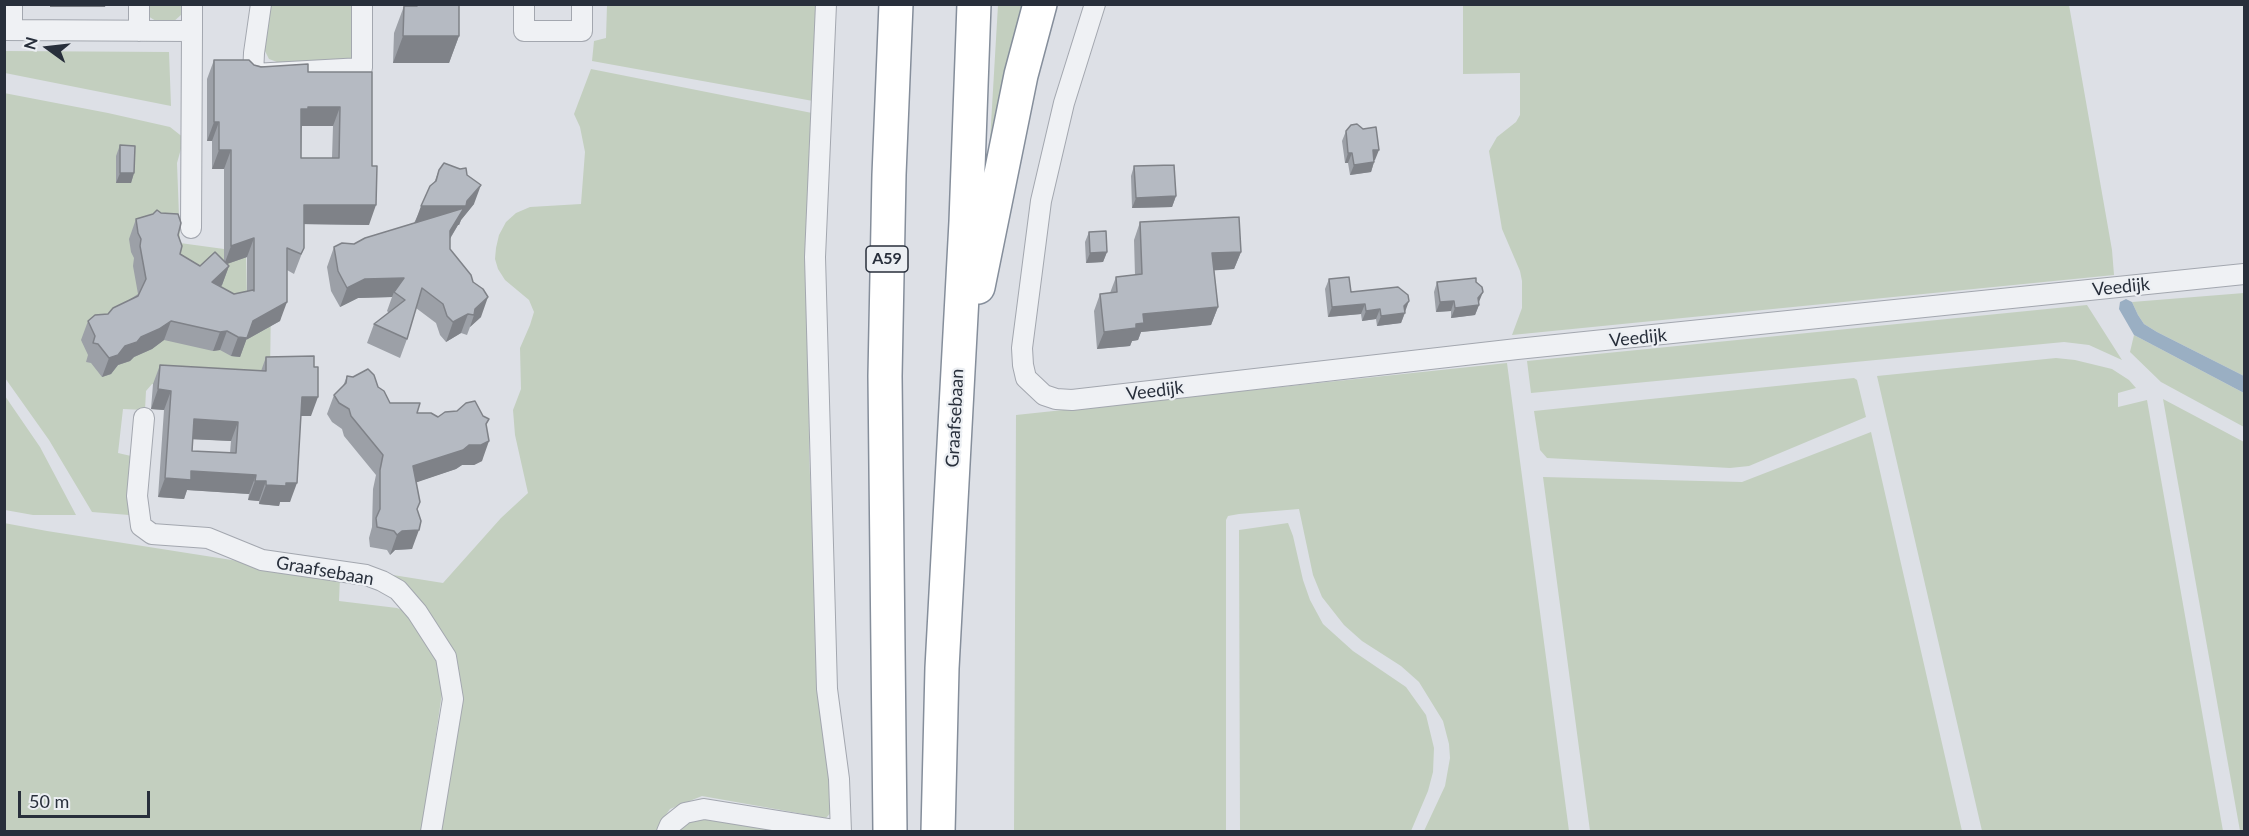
<!DOCTYPE html>
<html>
<head>
<meta charset="utf-8">
<style>
	body { margin:0 }
	#map { position:relative; width:2249px; height:836px; overflow:hidden; background:#dde0e6; font-family:Lato,sans-serif }
	canvas { display:block }
	.frame { position:absolute; inset:0; border:6px solid #282f3b; pointer-events:none }
	.north { position:absolute; left:18px; top:18px; width:60px; height:60px; -webkit-text-stroke:4px #eceff3; paint-order:stroke; rotate:285deg; font-size:16px; font-weight:700; line-height:24px; text-align:center; color:#282f3b }
	.north::after { content:''; display:block; margin:auto; width:21px; height:27px; background:#282f3b; clip-path:polygon(50% 0,100% 100%,50% 72%,0 100%) }
	.scale { position:absolute; left:18px; top:791px; width:132px; height:27px; box-sizing:border-box; border:3px solid #282f3b; border-top:0; padding-left:8px; font-size:18px; line-height:21px; white-space:nowrap; color:#282f3b; -webkit-text-stroke:4px #eceff3; paint-order:stroke }
</style>
</head>
<body>
<div id="map">
<canvas width="2249" height="836"></canvas>
<div class="frame"></div>
<div class="north">N</div>
<div class="scale">50 m</div>
</div>
<script>
const context = document.querySelector('canvas').getContext('2d');
context.lineJoin = 'round';
function fillPath(path, color) {
  context.fillStyle = color;
  context.fill(path, 'evenodd');
}
function toPath(rows) {
  const path = new Path2D();
  for (const r of rows) {
    path.moveTo(r[0], r[1]);
    for (let i = 2; i < r.length; i += 2) path.lineTo(r[i], r[i + 1]);
  }
  return path;
}
function stroke(path, color, width, dash) {
  context.strokeStyle = color;
  context.lineWidth = width;
  context.lineCap = dash ? 'butt' : 'round';
  context.setLineDash(dash || []);
  context.stroke(path);
}
function write(font, color, halo, rows, align = 'center') {
  context.font = font + ' Lato,sans-serif';
  context.lineWidth = 4.5;
  context.setLineDash([]);
  context.textBaseline = 'middle';
  context.strokeStyle = halo;
  context.fillStyle = color;
  for (const [text, x, y, turn = 0] of rows) {
    context.save();
    context.translate(x, y);
    context.rotate((+turn || 0) * Math.PI / 180);
    context.textAlign = isNaN(turn) ? turn : align;
    if (halo) context.strokeText(text, 0, 0);
    context.fillText(text, 0, 0);
    context.restore();
  }
}
fillPath(toPath([
	[146,4,184,5,184,8,182,14,172,23,159,23,148,16],
	[270,5,357,5,355,56,343,62,277,62,269,59,264,49],
	[607,5,817,5,813,101,592,61,594,41,606,38],
	[998,5,1029,5,987,192],
	[1463,5,2069,5,2112,250,2114,275,1512,335,1522,308,1522,281,1520,271,1502,229,1489,151,1497,137,1516,122,1520,115,1520,73,1463,74],
	[5,51,169,52,171,106,5,73],
	[591,69,812,113,808,250,809,450,817,655,835,808,826,818,702,796,670,809,663,819,659,831,436,831,458,691,400,581,393,575,443,583,501,518,528,493,515,435,513,410,521,389,520,348,530,325,534,312,529,300,505,280,498,269,495,259,496,248,499,235,506,222,516,213,530,207,581,204,585,152,580,127,574,114],
	[4,93,108,113,170,127,184,138,177,163,180,243,246,252,247,299,271,300,270,376,258,390,152,384,146,391,145,410,123,409,118,453,131,456,129,515,92,512,49,440,5,378],
	[2244,293,2244,376,2157,332,2144,324,2138,315,2132,302],
	[2087,305,2122,360,2089,345,2064,342,1531,393,1527,361],
	[2134,335,2244,393,2244,427,2161,382,2130,352],
	[2056,358,2075,360,2112,369,2129,380,2136,388,2118,393,2118,407,2147,400,2223,831,1982,831,1877,376],
	[1507,363,1569,831,1424,831,1445,786,1450,758,1449,744,1443,721,1419,682,1401,666,1362,641,1344,625,1322,597,1313,575,1299,509,1239,514,1228,516,1226,520,1226,831,1014,832,1016,415],
	[1854,378,1857,380,1866,417,1749,466,1730,468,1547,458,1540,450,1534,411],
	[5,396,40,447,76,515,33,515,5,510],
	[2163,399,2244,442,2244,831,2240,831],
	[1871,432,1962,831,1590,831,1543,477,1742,482],
	[4,523,47,531,340,577,339,601,397,608,409,613,435,656,441,677,442,693,422,831,5,831],
	[1288,523,1293,536,1303,580,1310,600,1323,624,1353,651,1406,687,1426,715,1434,748,1433,772,1428,791,1411,831,1240,831,1239,530],
	[704,812,808,832,677,832,680,826]
]), '#c3cfbf');
fillPath(toPath([
	[2126,299,2132,302,2138,315,2144,324,2157,332,2244,376,2244,393,2134,335,2119,309,2120,302]
]), '#9aafc3');
const minor = toPath([
	[12,4,12,30],
	[261,4,254,53,253,74,362,68,362,4],
	[524,4,524,31,582,31,582,4],
	[826,4,815,257,827,689,839,779,841,832],
	[1095,4,1064,103,1041,201,1022,348,1023,365,1026,378,1044,395,1056,399,1072,400,1517,349,2244,274],
	[4,30,192,31,192,4],
	[139,31,139,4],
	[191,228,192,31],
	[144,418,137,496,141,526,152,534,208,538,262,560,366,575,382,581,398,590,417,612,446,657,453,699,431,832],
	[667,832,670,825,685,813,704,809,841,831]
]);
const motorway = toPath([
	[978,287,1021,75,1040,4],
	[890,832,885,376,889,175,896,4],
	[938,832,942,668,966,222,974,4]
]);
stroke(minor, '#a3a7af', 22);
stroke(motorway, '#858e9b', 36);
stroke(minor, '#eff1f4', 20);
stroke(motorway, '#fff', 33);
fillPath(toPath([
	[416,4,459,4,459,36,449,63,393,63,394,33,404,6,416,6],
	[214,60,308,72,372,72,369,225,304,224,304,248,294,274,287,270,280,321,246,340,240,357,231,356,220,350,213,351,164,340,152,349,134,357,130,361,118,365,111,374,102,377,91,363,86,362,88,355,81,340,88,321,108,314,138,294,133,266,134,258,131,252,129,239,136,219,178,235,180,254,200,266,224,260,224,169,212,169,212,141,207,141,207,79],
	[302,126,333,126,332,158,301,158],
	[247,257,247,291,234,294,221,287,222,285,229,266,227,264],
	[1346,131,1375,160,1374,160,1374,162,1371,172,1350,175,1348,163,1345,163,1342,141],
	[120,145,134,173,131,183,116,183,116,156],
	[1134,166,1176,196,1172,207,1132,208,1131,176],
	[439,170,474,204,461,220,459,225,458,225,450,239,450,249,481,317,470,327,467,335,461,333,446,342,440,335,436,323,416,308,407,339,400,358,367,343,374,324,389,313,387,311,392,297,358,298,340,307,331,291,327,267,334,247,354,244,414,223,434,183],
	[1140,222,1241,252,1234,269,1214,270,1218,307,1211,325,1141,332,1138,340,1132,341,1130,346,1097,349,1094,311,1100,294,1110,293,1116,277,1135,275,1134,240],
	[1089,232,1107,252,1103,262,1086,263,1085,242],
	[1329,279,1351,292,1405,311,1405,313,1401,323,1377,326,1376,319,1362,321,1361,314,1328,317,1325,289],
	[1437,282,1476,282,1479,305,1475,315,1451,318,1451,311,1436,312,1434,292],
	[266,357,311,416,301,416,290,502,280,502,279,506,259,504,259,501,248,500,249,494,187,490,184,499,158,497,164,410,151,409,153,384,160,365,261,371],
	[193,439,231,441,230,453,192,451],
	[347,376,378,387,390,403,417,413,438,417,483,416,489,419,486,425,482,461,474,465,462,465,456,469,416,482,417,509,412,549,395,550,390,555,387,550,370,547,369,538,372,527,373,489,376,475,344,436,342,429,332,422,327,414,334,395,343,386]
]), '#9ca0a7');
fillPath(toPath([
	[50,4,106,4,105,7,50,7],
	[403,36,459,36,449,63,393,63],
	[308,107,340,107,333,126,302,126,301,129,301,109],
	[214,122,219,122,212,141,207,141],
	[219,150,231,150,224,169,212,169],
	[1373,150,1379,150,1375,160,1370,160],
	[1348,153,1352,153,1348,163,1345,163],
	[1374,162,1371,172,1350,175,1354,165],
	[120,173,134,173,131,183,116,183],
	[481,185,474,204,461,220,459,225,458,225,443,250,414,225,421,206,467,201],
	[1176,196,1172,207,1132,208,1136,198],
	[304,205,376,205,369,225,297,224],
	[254,238,247,257,224,265,231,246],
	[1107,252,1103,262,1086,263,1090,253],
	[1241,252,1234,269,1206,271,1212,253],
	[229,266,222,285,205,301,212,282],
	[404,278,394,292,392,297,358,298,340,307,347,288,365,279],
	[1483,292,1479,302,1477,305,1479,305,1475,315,1451,318,1455,308,1478,298],
	[488,297,481,317,470,327,474,315,475,309],
	[1409,301,1401,323,1377,326,1381,316,1404,306],
	[1454,301,1451,311,1436,312,1440,302],
	[287,302,280,321,246,340,253,321],
	[1365,304,1361,314,1328,317,1332,307],
	[1218,307,1211,325,1141,332,1138,340,1132,341,1130,346,1097,349,1104,332,1136,324,1143,314],
	[1380,309,1376,319,1362,321,1366,311],
	[468,314,461,333,446,342,453,322],
	[171,321,164,340,152,349,134,357,130,361,118,365,111,374,102,377,109,358,125,346],
	[227,331,220,350,213,351,220,332],
	[238,337,247,338,240,357,231,356],
	[158,389,171,391,164,410,151,409],
	[302,397,318,397,311,416,295,416],
	[194,419,238,422,231,441,187,439],
	[489,441,482,461,474,465,462,465,456,469,406,486,413,466,469,445],
	[191,471,256,475,249,494,187,490,184,499,158,497,165,478],
	[255,481,266,481,259,501,248,500],
	[286,483,297,483,290,502,280,502,279,506,259,504,266,485],
	[419,530,412,549,395,550,390,555,397,535,402,531]
]), '#7f8288');
const building = toPath([
	[417,4,459,4,459,36,403,36,404,6,417,6,417,4],
	[214,60,249,60,254,65,261,67,308,64,308,72,372,72,372,166,377,166,376,205,304,205,304,248,301,254,287,248,287,302,253,321,247,338,238,337,227,331,220,332,171,321,159,329,141,337,137,342,125,346,118,355,109,358,98,344,93,343,95,336,88,321,95,315,108,314,113,308,138,296,146,279,140,246,141,239,138,233,136,219,153,214,157,210,161,213,178,214,181,223,178,235,182,246,180,254,200,266,215,252,229,266,212,282,234,294,253,290,254,291,254,238,231,246,231,150,219,150,219,122,214,122,214,60],
	[308,107,340,107,339,158,301,158,301,109,308,109,308,107],
	[1357,124,1363,129,1376,127,1379,150,1373,150,1374,162,1354,165,1352,153,1348,153,1346,131,1351,125,1357,124],
	[120,145,135,146,134,173,120,173,120,145],
	[444,163,460,169,466,168,467,175,481,185,467,201,466,206,421,206,430,186,436,181,439,170,444,163],
	[1174,165,1176,196,1136,198,1134,166,1174,165],
	[464,208,450,231,450,249,471,275,473,282,483,289,488,297,475,309,474,315,468,314,453,322,447,316,443,304,422,288,407,339,374,324,405,300,394,292,404,278,365,279,347,288,338,271,334,247,342,243,354,244,365,238,464,208],
	[1239,217,1241,252,1212,253,1218,307,1143,314,1144,323,1136,324,1136,328,1104,332,1100,294,1117,292,1116,277,1142,274,1140,222,1239,217],
	[1106,231,1107,252,1090,253,1089,232,1106,231],
	[1349,277,1351,292,1398,287,1408,295,1409,301,1404,306,1405,313,1381,316,1380,309,1366,311,1365,304,1332,307,1329,279,1349,277],
	[1476,278,1476,282,1482,287,1483,292,1478,298,1479,305,1455,308,1454,301,1440,302,1437,282,1476,278],
	[314,356,314,367,318,367,318,397,302,397,297,483,286,483,286,486,266,485,266,481,255,481,256,475,191,471,191,480,165,478,171,391,158,389,160,365,266,371,266,357,314,356],
	[194,419,238,422,236,453,192,451,194,419],
	[368,369,374,375,378,387,384,391,390,403,420,403,417,413,431,413,438,417,445,412,457,411,466,403,475,401,483,416,489,419,486,424,489,441,481,445,469,445,463,450,413,466,420,502,417,509,421,521,419,530,402,531,397,535,394,531,377,527,376,518,380,509,380,470,383,455,351,416,349,409,339,403,334,395,346,383,347,376,353,377,368,369]
]);
fillPath(building, '#b5bac2');
stroke(building, '#7f8288', 1.5);
for (const [x, y, w] of [
	[887,259,42]
]) {
  const box = new Path2D();
  box.roundRect(x - w / 2, y - 13, w, 26, 4.5);
  context.fillStyle = '#eceff3';
  context.fill(box);
  stroke(box, '#282f3b', 1.5);
}
write('bold 16px', '#282f3b', null, [
	["A59",887,259]
]);
write('18px', '#282f3b', '#eceff3', [
	["Veedijk",2121,287,-6],
	["Veedijk",1638,338,-6],
	["Veedijk",1155,391,-7],
	["Graafsebaan",955,418,-87],
	["Graafsebaan",325,571,10]
]);
</script>
</body>
</html>
